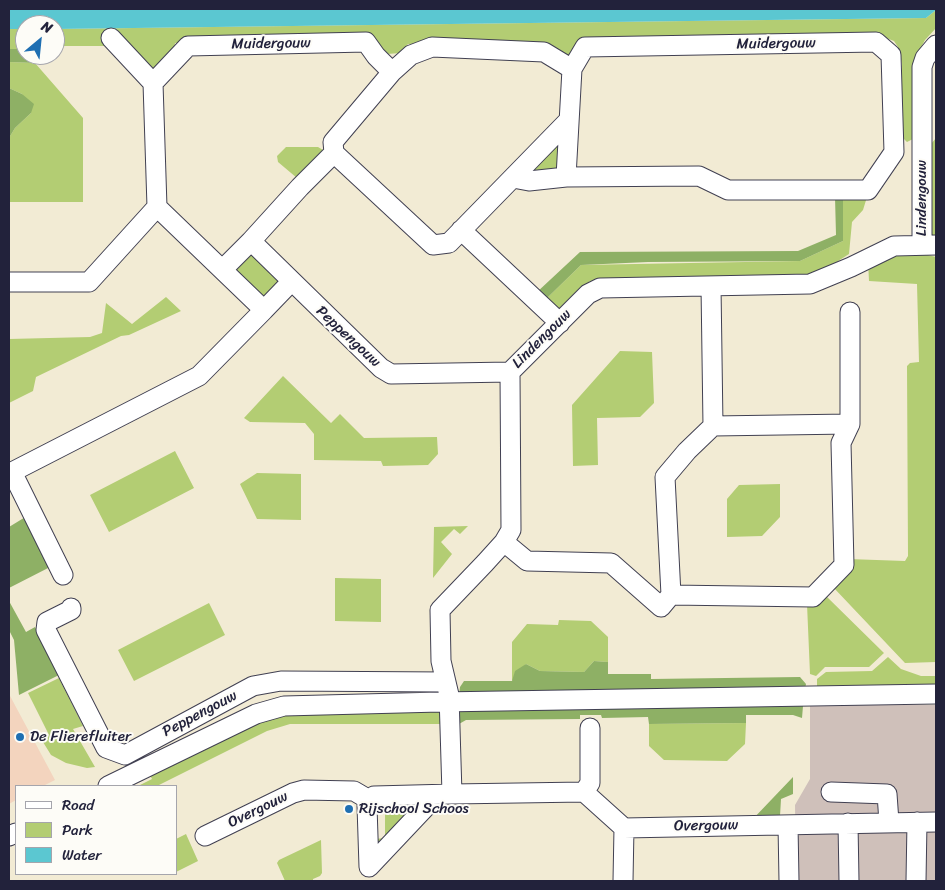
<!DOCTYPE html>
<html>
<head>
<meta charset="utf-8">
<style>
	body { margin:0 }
	#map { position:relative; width:945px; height:890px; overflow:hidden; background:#f2ebd4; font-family:Sriracha,sans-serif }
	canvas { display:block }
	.frame { position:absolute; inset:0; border:10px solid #22223b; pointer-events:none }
	.legend { position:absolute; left:15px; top:785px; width:162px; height:90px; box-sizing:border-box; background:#fdfcf7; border:1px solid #a5a5ac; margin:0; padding:6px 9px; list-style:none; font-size:15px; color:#22223b }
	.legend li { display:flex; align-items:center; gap:10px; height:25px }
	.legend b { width:25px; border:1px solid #a5a5ac }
	.north { position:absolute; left:15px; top:15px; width:50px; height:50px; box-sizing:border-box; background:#fdfcf7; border:1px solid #a5a5ac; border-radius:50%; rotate:28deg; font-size:14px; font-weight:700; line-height:20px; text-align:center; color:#22223b }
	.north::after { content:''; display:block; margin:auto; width:18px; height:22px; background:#1f6fb2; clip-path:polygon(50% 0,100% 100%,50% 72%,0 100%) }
</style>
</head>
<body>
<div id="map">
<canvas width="945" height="890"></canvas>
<div class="frame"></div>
<ul class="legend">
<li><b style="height:6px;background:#fff"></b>Road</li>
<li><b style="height:14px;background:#b3cd73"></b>Park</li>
<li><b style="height:14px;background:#5bc7d1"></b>Water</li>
</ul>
<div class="north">N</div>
</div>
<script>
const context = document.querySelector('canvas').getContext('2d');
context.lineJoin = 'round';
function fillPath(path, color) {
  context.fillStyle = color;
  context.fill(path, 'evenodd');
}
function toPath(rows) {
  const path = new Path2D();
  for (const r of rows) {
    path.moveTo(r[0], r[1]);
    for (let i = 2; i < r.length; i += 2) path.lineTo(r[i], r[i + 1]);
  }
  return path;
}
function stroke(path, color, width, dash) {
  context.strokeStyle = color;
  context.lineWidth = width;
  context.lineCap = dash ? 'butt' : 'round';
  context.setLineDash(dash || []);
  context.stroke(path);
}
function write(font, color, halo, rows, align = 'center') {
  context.font = font + ' Sriracha,sans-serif';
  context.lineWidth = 4;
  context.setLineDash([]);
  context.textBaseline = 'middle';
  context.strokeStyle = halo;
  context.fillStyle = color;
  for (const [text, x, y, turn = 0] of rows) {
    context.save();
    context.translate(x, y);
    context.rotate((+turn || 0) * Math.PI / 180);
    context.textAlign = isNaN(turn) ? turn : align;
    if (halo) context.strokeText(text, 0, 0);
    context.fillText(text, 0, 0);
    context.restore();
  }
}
fillPath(toPath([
	[9,694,55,780,43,786,16,786,16,800,9,804]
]), '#f3d4be');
fillPath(toPath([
	[810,705,936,705,936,881,796,881,795,805,810,779]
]), '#cfc0ba');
fillPath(toPath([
	[936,10,936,28,925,40,916,57,913,139,907,142,902,137,902,64,898,47,894,41,881,36,571,57,566,57,547,42,408,44,401,53,387,54,380,50,234,42,175,43,174,51,153,76,125,46,55,46,55,29,926,18],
	[9,29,25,29,25,49,9,49],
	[9,62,35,63,83,118,83,202,9,202,9,138,15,128,31,113,22,94,9,88],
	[563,136,561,172,528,172],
	[936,138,936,238,928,233,926,150],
	[286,147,318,147,323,150,321,158,297,178,278,162,277,156],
	[843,197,867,197,863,210,852,222,849,254,824,270,814,273,793,279,617,280,590,281,559,311,544,301,581,265,800,261,843,241],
	[251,248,285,282,265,303,230,269],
	[908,250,936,257,936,662,905,663,833,587,848,559,905,561,908,556,907,366,910,363,919,362,917,284,869,281,868,261],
	[166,297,181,311,129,335,121,336,36,377,33,391,9,403,9,339,90,337,102,333,106,303,132,324],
	[620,351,652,352,654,403,640,417,597,418,598,465,573,466,572,405],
	[283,376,331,423,340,414,364,438,437,437,438,454,428,465,383,466,381,461,314,460,314,434,305,423,250,422,244,418],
	[175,451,194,488,109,532,90,495],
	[257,473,301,474,301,520,257,519,240,484],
	[780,484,780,517,762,536,727,537,727,499,739,485],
	[468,526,460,534,454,529,441,542,452,554,433,578,434,527],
	[335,578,381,579,381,622,335,621],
	[825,595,884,653,869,667,825,667,816,676,810,674,807,604],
	[209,603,225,635,134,681,118,650],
	[559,620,591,621,608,637,608,662,594,661,584,672,540,671,526,664,512,681,512,642,527,624,558,625],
	[888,657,901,669,921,676,936,676,936,687,817,689,817,679,826,672,872,671],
	[59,678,83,726,73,729,95,767,87,768,66,763,51,755,43,742,49,735,28,693],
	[441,709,440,724,290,724,267,731,157,786,138,786,152,779,149,773,276,714],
	[746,723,745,744,727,761,664,760,649,746,649,724],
	[412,811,383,845,375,845,375,839,385,838,385,812],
	[186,834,198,861,176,872,176,839],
	[321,840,322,873,320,876,313,879,313,881,285,881,277,863,279,860]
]), '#b3cd73');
fillPath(toPath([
	[9,49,25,49,25,55,35,55,35,63,9,62],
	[9,88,22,94,34,104,31,113,15,128,9,138],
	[835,197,843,197,843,241,800,261,648,262,581,265,544,301,536,293,580,252,798,251,836,235],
	[27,516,52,566,9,588,9,527],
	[9,601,26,632,35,627,59,675,19,695,14,640,9,630],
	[594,661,608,662,608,674,651,674,651,679,800,677,806,684,805,689,459,695,460,687,464,681,512,681,515,671,526,664,540,671,584,672],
	[803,706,802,718,793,715,746,715,746,723,649,724,648,717,602,718,601,715,580,715,580,719,466,720,459,724,459,710],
	[793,777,793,794,781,799,780,816,751,821]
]), '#8eb065');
fillPath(toPath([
	[9,9,936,9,936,10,926,18,55,29,55,25,25,25,25,29,9,29]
]), '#5bc7d1');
const minor = toPath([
	[111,38,153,83,157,207],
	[153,83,188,46,366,42,376,56,392,72],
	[334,153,433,245,449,243,568,121],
	[566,177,572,69,585,47,876,42,891,55,894,152],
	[513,178,529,181,566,177,699,176,728,190,868,190,894,152],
	[461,230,560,323],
	[251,241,300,187,334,153,333,142,392,72,411,55,432,47,544,52,572,69],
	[922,245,922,67,925,58,936,45],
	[223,269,251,241,381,368,391,374,510,372],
	[9,282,89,282,157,207,264,310,199,376,12,472,63,575],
	[711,286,713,426],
	[264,310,291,282],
	[504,542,527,561,611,563,661,607,671,595,813,597,844,565,841,443,850,424,850,312],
	[671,595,665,477,687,451,713,426,850,424],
	[71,608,71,610,47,622,46,630,106,748,125,755,253,686,281,681,446,682],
	[108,786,256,714,284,706,440,702,936,694],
	[584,792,590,783,590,728],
	[831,792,887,794,889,822],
	[452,794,449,695,441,661,440,610,485,563,504,542,511,530,510,372,588,294,600,288,810,284,851,267,894,246,936,245],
	[437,795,369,867,367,806,374,796,452,794,584,792,624,828,936,822],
	[848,823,849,881],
	[788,825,789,881],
	[9,836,16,833],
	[205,836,293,793,304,790,354,791,371,801],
	[623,881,624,828],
	[916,881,917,822]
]);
stroke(minor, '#414052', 21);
stroke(minor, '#fff', 19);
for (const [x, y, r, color] of [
	[20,737,5,"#1f6fb2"],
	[349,809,5,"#1f6fb2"]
]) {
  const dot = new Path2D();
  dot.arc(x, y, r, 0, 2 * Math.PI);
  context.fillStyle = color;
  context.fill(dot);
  stroke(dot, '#fdfcf7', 2);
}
write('15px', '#22223b', '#fdfcf7', [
	["Muidergouw",271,44,-1],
	["Muidergouw",776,44,-1],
	["Lindengouw",922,198,-90],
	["Peppengouw",348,337,43],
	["Lindengouw",542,339,-45],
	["Peppengouw",200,714,-28],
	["Overgouw",258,810,-26],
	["Overgouw",706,826,-1]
]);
write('15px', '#22223b', '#fdfcf7', [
	["De Flierefluiter",30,737],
	["Rijschool Schoos",359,809]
], 'left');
</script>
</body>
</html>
